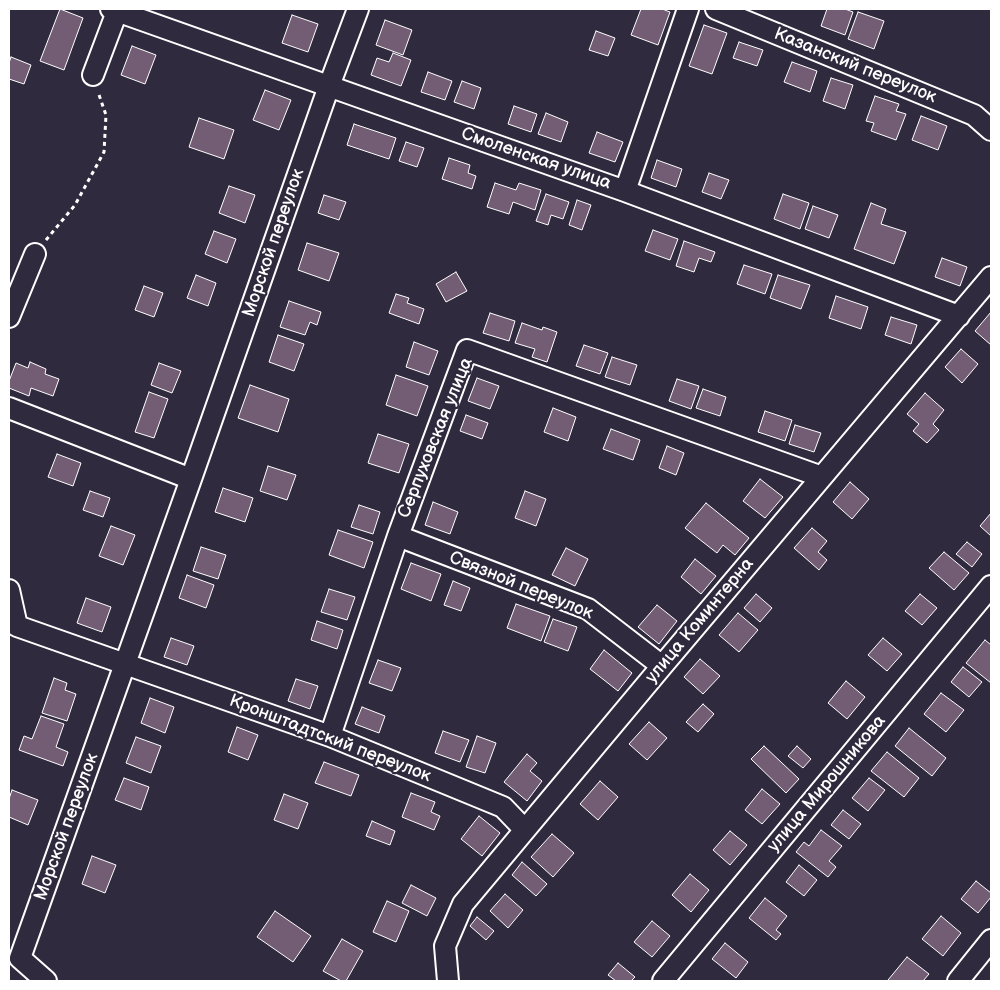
<!DOCTYPE html>
<html>
<head>
<meta charset="utf-8">
<style>
	body { margin:0 }
	#map { position:relative; width:1000px; height:990px; overflow:hidden; background:#2f2a3d; font-family:"Balsamiq Sans",sans-serif }
	canvas { display:block }
	.frame { position:absolute; inset:0; border:10px solid #fff; pointer-events:none }
</style>
</head>
<body>
<div id="map">
<canvas width="1000" height="990"></canvas>
<div class="frame"></div>
</div>
<script>
const context = document.querySelector('canvas').getContext('2d');
context.lineJoin = 'round';
function fillPath(path, color) {
  context.fillStyle = color;
  context.fill(path, 'evenodd');
}
function toPath(rows) {
  const path = new Path2D();
  for (const r of rows) {
    path.moveTo(r[0], r[1]);
    for (let i = 2; i < r.length; i += 2) path.lineTo(r[i], r[i + 1]);
  }
  return path;
}
function stroke(path, color, width, dash) {
  context.strokeStyle = color;
  context.lineWidth = width;
  context.lineCap = dash ? 'butt' : 'round';
  context.setLineDash(dash || []);
  context.stroke(path);
}
function write(font, color, halo, rows, align = 'center') {
  context.font = font + ' "Balsamiq Sans",sans-serif';
  context.lineWidth = 4.5;
  context.setLineDash([]);
  context.textBaseline = 'middle';
  context.strokeStyle = halo;
  context.fillStyle = color;
  for (const [text, x, y, turn = 0] of rows) {
    context.save();
    context.translate(x, y);
    context.rotate((+turn || 0) * Math.PI / 180);
    context.textAlign = isNaN(turn) ? turn : align;
    if (halo) context.strokeText(text, 0, 0);
    context.fillText(text, 0, 0);
    context.restore();
  }
}
const building = toPath([
	[60,9,83,18,64,70,40,61,60,9],
	[641,9,662,9,670,12,658,45,631,35,641,9],
	[827,9,845,9,853,12,845,35,821,26,827,9],
	[858,12,884,21,874,49,848,39,858,12],
	[292,15,318,24,308,52,282,43,292,15],
	[385,20,412,30,403,55,376,45,385,20],
	[704,25,727,33,712,74,689,66,704,25],
	[596,31,615,38,608,56,589,50,596,31],
	[739,42,763,50,757,66,733,58,739,42],
	[132,46,156,55,145,84,121,75,132,46],
	[393,53,411,60,401,86,371,75,377,58,389,62,393,53],
	[11,57,31,65,24,84,9,79,9,63,11,57],
	[792,62,817,71,810,92,784,82,792,62],
	[428,72,452,81,445,100,421,92,428,72],
	[831,78,853,85,845,109,823,101,831,78],
	[462,81,481,88,474,109,454,102,462,81],
	[265,90,291,100,279,130,253,120,265,90],
	[875,96,899,104,896,111,906,114,896,140,871,131,874,123,866,121,875,96],
	[514,106,537,114,531,132,508,124,514,106],
	[546,113,568,122,561,142,538,134,546,113],
	[921,116,947,126,938,150,912,140,921,116],
	[199,118,234,130,224,159,189,147,199,118],
	[354,124,396,138,389,159,347,145,354,124],
	[597,132,623,142,615,162,589,153,597,132],
	[406,142,424,148,417,167,399,161,406,142],
	[449,158,470,165,468,173,476,176,472,189,442,179,449,158],
	[657,160,682,169,676,187,651,178,657,160],
	[709,173,729,180,721,199,702,192,709,173],
	[495,183,516,190,519,183,541,190,535,210,513,202,509,214,487,207,495,183],
	[229,186,255,195,245,223,219,213,229,186],
	[546,194,569,202,563,219,551,215,548,225,536,221,546,194],
	[783,194,809,203,800,229,774,219,783,194],
	[324,195,346,202,339,220,318,213,324,195],
	[577,200,591,205,582,230,569,225,577,200],
	[871,203,886,209,881,224,906,232,894,264,854,249,871,203],
	[813,206,838,215,829,238,805,229,813,206],
	[653,230,678,239,670,260,645,251,653,230],
	[214,231,236,239,227,263,205,254,214,231],
	[684,241,715,252,711,262,699,258,694,272,676,266,684,241],
	[307,243,339,253,329,281,298,270,307,243],
	[942,258,967,267,960,286,935,277,942,258],
	[744,265,772,274,765,294,737,284,744,265],
	[456,272,467,291,446,302,436,284,456,272],
	[196,275,216,283,208,306,187,298,196,275],
	[778,275,810,285,801,309,770,298,778,275],
	[144,286,163,293,154,317,135,310,144,286],
	[396,294,409,298,407,303,424,309,419,324,389,313,396,294],
	[836,296,868,307,861,329,829,318,836,296],
	[289,301,321,312,317,325,310,322,305,335,280,327,289,301],
	[991,312,991,345,975,331,991,312],
	[490,313,515,321,509,341,483,333,490,313],
	[891,317,917,325,911,344,885,335,891,317],
	[522,323,542,330,543,327,557,332,547,362,532,357,535,349,515,343,522,323],
	[278,335,304,344,294,371,269,362,278,335],
	[414,342,438,351,429,375,406,367,414,342],
	[584,345,608,353,600,374,576,366,584,345],
	[961,349,978,364,962,383,945,367,961,349],
	[612,357,637,365,630,385,605,377,612,357],
	[30,362,46,369,45,374,59,379,53,396,31,388,29,396,9,388,9,381,16,363,28,368,30,362],
	[159,363,181,371,172,393,151,385,159,363],
	[396,375,428,386,417,416,386,405,396,375],
	[477,378,499,386,490,409,468,401,477,378],
	[677,379,699,386,691,409,669,401,677,379],
	[250,385,289,399,278,432,238,418,250,385],
	[703,389,726,397,720,416,696,408,703,389],
	[149,392,168,399,154,438,135,432,149,392],
	[925,393,944,410,933,424,939,430,927,443,913,431,919,424,907,414,925,393],
	[553,408,576,417,568,441,544,432,553,408],
	[765,411,792,420,785,441,758,432,765,411],
	[466,415,488,423,482,439,460,431,466,415],
	[795,425,821,433,814,452,789,444,795,425],
	[611,429,640,440,633,460,603,449,611,429],
	[378,434,409,444,399,473,368,463,378,434],
	[667,446,684,453,676,475,659,468,667,446],
	[57,454,81,463,73,486,48,477,57,454],
	[268,466,296,475,287,500,260,491,268,466],
	[760,479,783,497,765,518,743,501,760,479],
	[850,482,869,499,852,519,833,502,850,482],
	[223,488,253,498,245,522,215,512,223,488],
	[90,491,110,498,103,517,83,510,90,491],
	[525,491,546,499,536,526,515,518,525,491],
	[433,502,458,512,450,534,425,525,433,502],
	[706,503,749,538,735,555,723,545,717,553,685,528,706,503],
	[359,505,380,512,373,534,351,527,359,505],
	[991,513,991,536,980,526,991,513],
	[111,526,135,535,123,565,99,556,111,526],
	[812,528,827,541,818,552,827,560,819,570,794,548,812,528],
	[338,530,373,542,364,568,329,555,338,530],
	[967,542,982,554,972,567,956,554,967,542],
	[201,547,226,555,218,579,193,571,201,547],
	[566,548,588,559,575,586,552,575,566,548],
	[944,552,969,573,954,590,929,568,944,552],
	[695,559,716,576,701,594,681,577,695,559],
	[411,563,441,574,431,601,401,589,411,563],
	[187,575,214,585,206,608,179,598,187,575],
	[453,581,470,588,461,611,444,605,453,581],
	[329,589,355,597,347,620,321,612,329,589],
	[756,594,772,608,760,622,744,608,756,594],
	[920,594,937,608,922,625,905,611,920,594],
	[86,598,111,607,102,632,77,623,86,598],
	[516,604,550,616,541,641,507,628,516,604],
	[657,605,677,621,659,644,638,627,657,605],
	[738,613,758,630,739,652,719,635,738,613],
	[553,619,577,627,568,651,544,642,553,619],
	[317,621,343,630,337,649,311,640,317,621],
	[171,638,194,646,187,665,164,657,171,638],
	[883,638,902,654,887,671,868,655,883,638],
	[985,640,991,645,991,683,966,663,985,640],
	[604,650,632,673,618,691,590,669,604,650],
	[700,659,720,676,703,694,684,677,700,659],
	[378,660,401,668,392,691,369,683,378,660],
	[963,667,982,682,969,697,951,682,963,667],
	[54,678,67,683,65,690,76,694,67,721,42,713,54,678],
	[296,679,318,686,310,709,288,701,296,679],
	[846,681,865,697,847,719,828,703,846,681],
	[941,693,964,710,946,732,924,714,941,693],
	[150,698,174,707,165,733,141,723,150,698],
	[703,704,714,714,698,732,686,722,703,704],
	[362,707,385,716,379,733,355,724,362,707],
	[41,716,64,724,56,747,68,752,63,766,19,750,24,736,32,739,41,716],
	[649,722,667,738,647,760,629,744,649,722],
	[237,727,258,735,248,760,228,752,237,727],
	[909,728,946,758,932,776,895,746,909,728],
	[443,731,469,740,460,762,435,753,443,731],
	[477,736,496,743,485,773,466,767,477,736],
	[136,737,161,746,151,773,126,763,136,737],
	[764,746,799,779,786,793,751,759,764,746],
	[797,746,811,759,803,768,788,756,797,746],
	[887,752,919,778,904,797,871,771,887,752],
	[527,754,537,763,530,771,542,781,527,801,504,782,527,754],
	[324,762,359,775,351,796,315,783,324,762],
	[124,778,149,787,141,810,115,800,124,778],
	[869,778,885,790,868,811,852,798,869,778],
	[600,781,618,797,598,820,580,804,600,781],
	[762,789,780,804,762,824,745,810,762,789],
	[12,790,38,800,28,825,9,817,9,799,12,790],
	[411,793,435,802,431,812,440,816,434,830,402,817,411,793],
	[284,794,308,803,298,829,274,820,284,794],
	[843,810,861,824,849,839,831,825,843,810],
	[479,816,500,833,482,856,461,839,479,816],
	[372,821,395,831,390,845,366,836,372,821],
	[821,830,842,846,829,861,836,867,828,877,796,852,804,842,809,846,821,830],
	[730,831,747,845,730,865,713,850,730,831],
	[552,834,574,853,553,877,531,857,552,834],
	[92,856,116,865,105,893,82,884,92,856],
	[522,862,547,884,536,896,512,875,522,862],
	[799,865,817,880,804,896,786,882,799,865],
	[690,874,709,890,691,912,672,895,690,874],
	[976,881,991,893,991,897,978,913,961,899,976,881],
	[411,885,436,898,427,916,402,903,411,885],
	[505,894,523,910,508,928,490,911,505,894],
	[765,898,787,916,776,930,781,934,776,940,749,918,765,898],
	[387,901,409,911,396,942,373,932,387,901],
	[275,911,311,936,293,962,257,937,275,911],
	[941,916,961,933,943,956,922,939,941,916],
	[477,917,494,931,486,940,470,926,477,917],
	[652,921,670,936,652,957,634,942,652,921],
	[342,939,363,951,346,981,341,981,323,971,342,939],
	[725,943,748,962,736,978,712,959,725,943],
	[907,957,929,974,923,981,890,981,888,980,907,957],
	[618,963,635,977,631,981,616,981,608,975,618,963]
]);
fillPath(building, '#725d75');
stroke(building, '#fff', 1);
const minor = toPath([
	[111,9,625,191,959,316],
	[716,9,974,115,991,130],
	[93,75,118,9],
	[625,191,688,9],
	[9,317,35,254],
	[9,408,191,479],
	[398,536,588,609,662,666],
	[9,590,17,626,330,736,503,807,525,830],
	[330,736,398,536,467,350,822,477],
	[46,981,20,958,191,479,329,86,358,9],
	[448,981,445,946,463,904,662,666,991,277],
	[663,981,991,586],
	[958,981,991,940]
]);
stroke(minor, '#fff', 24);
stroke(toPath([
	[46,240,75,205,104,152,106,115,98,92]
]), '#fff', 3, [4, 4]);
stroke(minor, '#2f2a3d', 20);
write('18px', '#fff', '#2f2a3d', [
	["Казанский переулок",855,66,22],
	["Смоленская улица",536,159,19],
	["Морской переулок",274,243,-71],
	["Серпуховская улица",436,438,-68],
	["Связной переулок",521,586,22],
	["улица Коминтерна",700,621,-50],
	["Кронштадтский переулок",330,739,21],
	["улица Мирошникова",827,784,-50],
	["Морской переулок",67,827,-70]
]);
</script>
</body>
</html>
